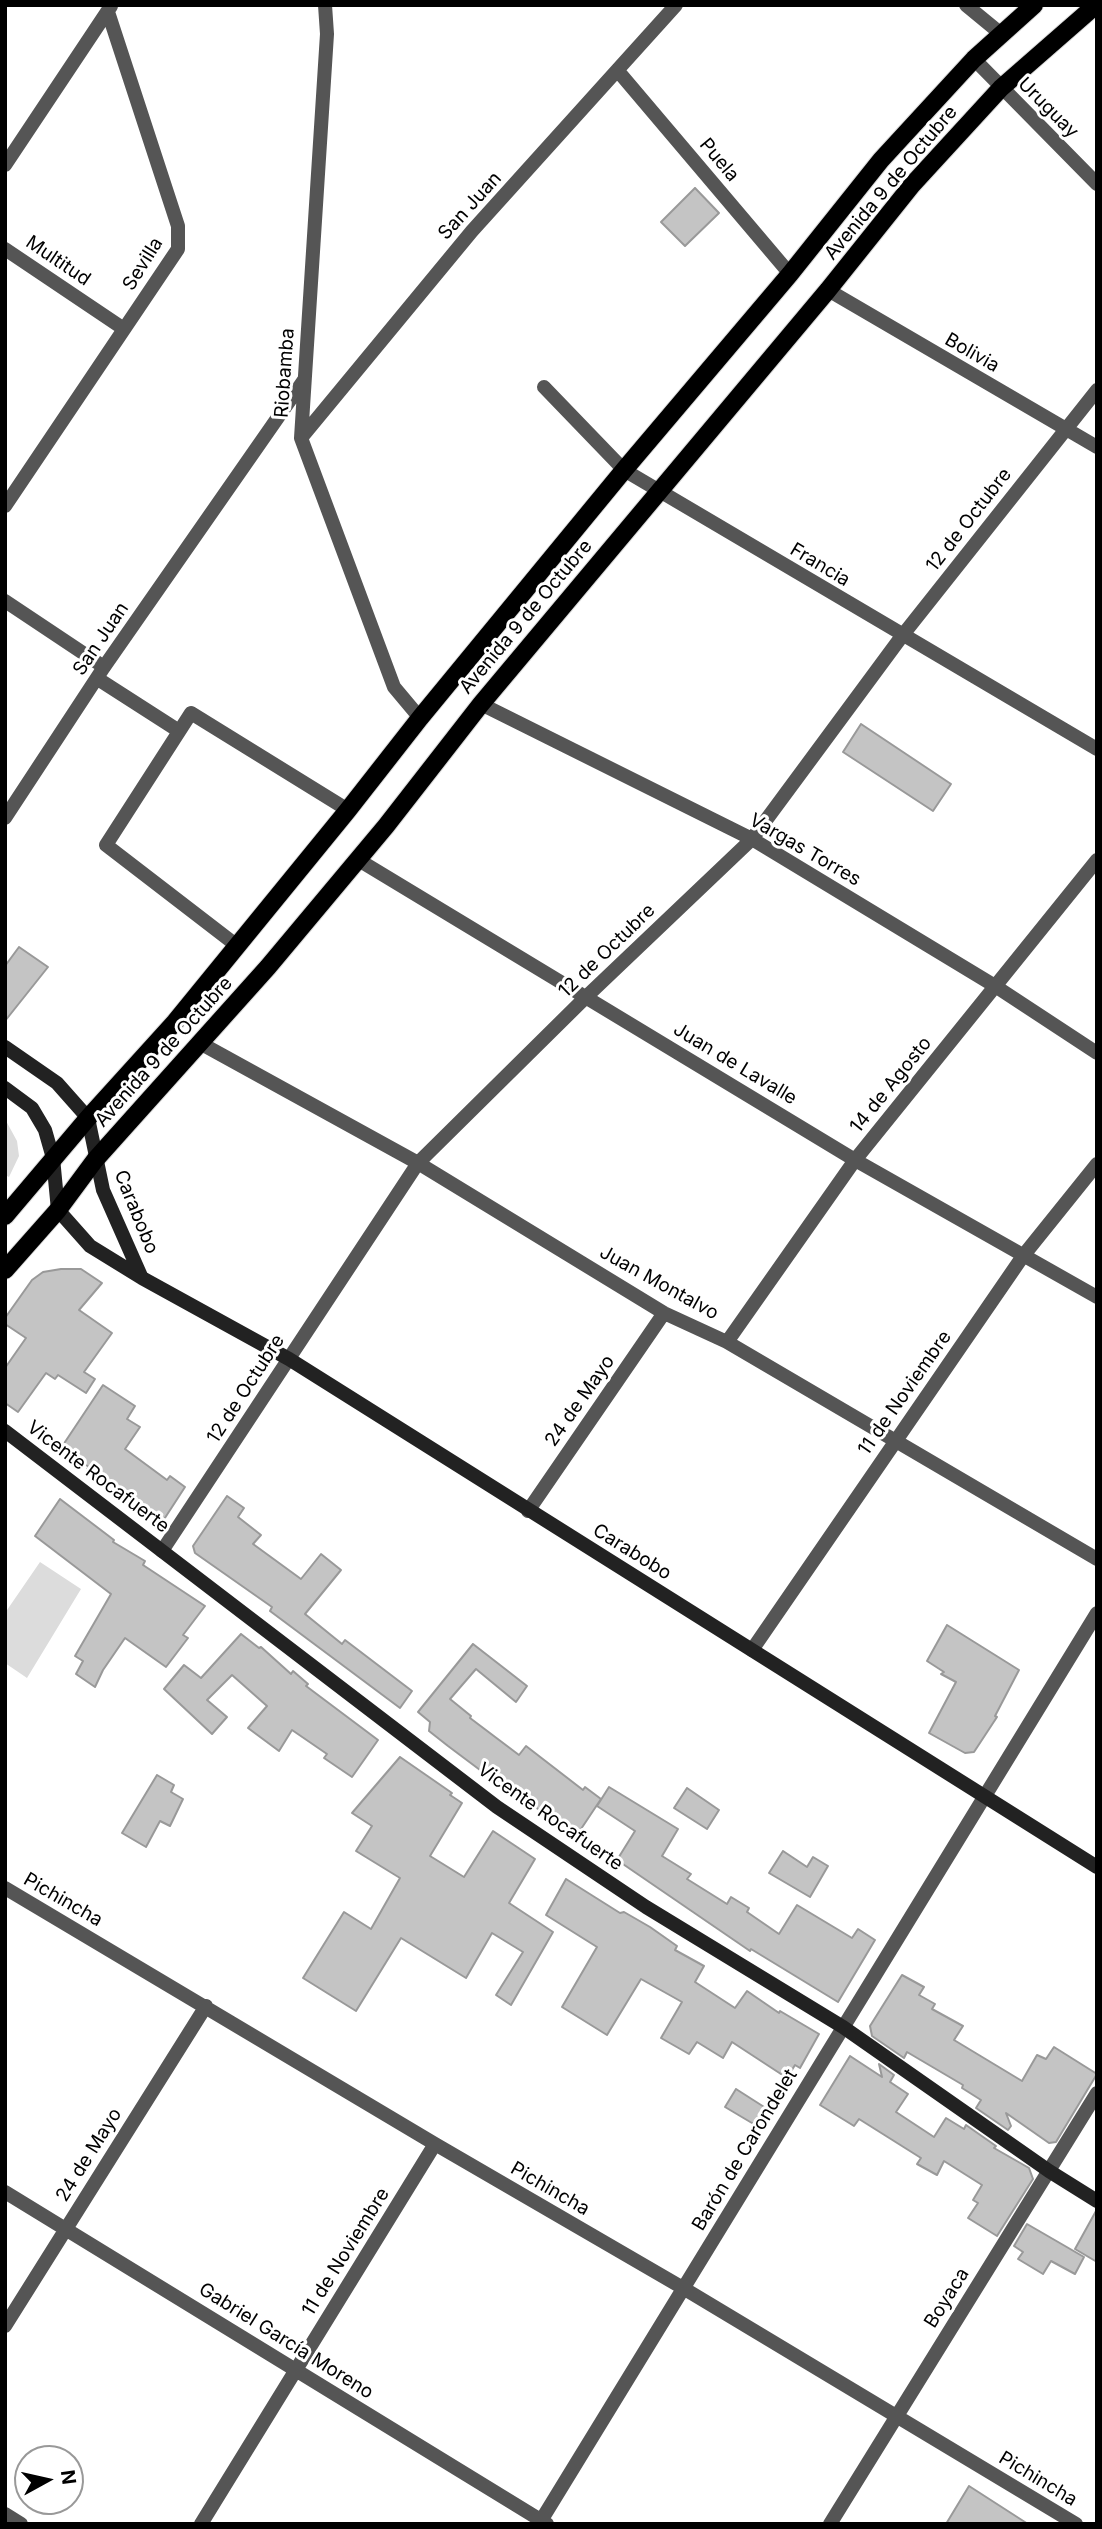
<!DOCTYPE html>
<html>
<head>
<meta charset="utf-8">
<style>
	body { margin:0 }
	#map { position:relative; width:1102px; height:2529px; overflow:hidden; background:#fff; font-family:Inter,sans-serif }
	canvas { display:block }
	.frame { position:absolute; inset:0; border:7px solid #000; pointer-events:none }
	.north { position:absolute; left:14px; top:2445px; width:70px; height:70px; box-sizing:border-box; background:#fff; border:2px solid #999; border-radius:50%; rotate:82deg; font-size:19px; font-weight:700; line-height:28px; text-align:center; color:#000 }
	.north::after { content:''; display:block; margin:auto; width:24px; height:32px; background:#000; clip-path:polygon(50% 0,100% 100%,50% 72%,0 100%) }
</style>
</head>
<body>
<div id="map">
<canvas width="1102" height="2529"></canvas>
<div class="frame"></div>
<div class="north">N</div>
</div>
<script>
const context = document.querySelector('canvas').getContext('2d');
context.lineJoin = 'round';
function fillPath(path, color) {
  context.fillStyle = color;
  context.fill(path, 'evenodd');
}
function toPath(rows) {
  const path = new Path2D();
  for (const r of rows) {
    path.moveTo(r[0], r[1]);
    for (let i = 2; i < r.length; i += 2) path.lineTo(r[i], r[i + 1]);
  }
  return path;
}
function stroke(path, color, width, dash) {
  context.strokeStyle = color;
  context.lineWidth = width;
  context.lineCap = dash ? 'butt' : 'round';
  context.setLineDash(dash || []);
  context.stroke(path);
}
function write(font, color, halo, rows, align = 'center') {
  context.font = font + ' Inter,sans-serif';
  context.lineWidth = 6;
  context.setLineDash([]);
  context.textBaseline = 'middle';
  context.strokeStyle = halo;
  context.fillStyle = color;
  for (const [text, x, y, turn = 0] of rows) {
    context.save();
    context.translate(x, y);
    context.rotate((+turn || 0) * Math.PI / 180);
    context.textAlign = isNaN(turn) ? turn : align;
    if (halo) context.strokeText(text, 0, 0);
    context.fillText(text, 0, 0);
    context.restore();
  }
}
fillPath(toPath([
	[5,1119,17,1141,19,1156,9,1177,5,1175],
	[40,1562,81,1589,27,1678,5,1663,5,1613]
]), '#dcdcdc');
const building = toPath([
	[695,188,719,213,685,246,661,222,695,188],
	[861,724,951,784,933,811,843,752,861,724],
	[19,947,48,967,5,1021,5,966,19,947],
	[61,1269,81,1269,102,1283,79,1310,112,1333,84,1372,95,1379,86,1393,58,1375,55,1379,46,1373,18,1412,5,1403,5,1368,26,1338,5,1324,5,1318,32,1280,43,1272,61,1269],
	[103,1385,135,1406,127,1419,140,1427,125,1449,167,1480,170,1476,185,1487,161,1524,87,1469,89,1467,61,1448,103,1385],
	[227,1496,244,1508,238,1517,261,1535,253,1544,301,1579,321,1554,341,1570,305,1614,342,1644,345,1640,412,1691,400,1708,270,1611,272,1607,195,1553,193,1546,227,1496],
	[60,1499,114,1540,113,1542,145,1561,143,1565,205,1606,183,1635,188,1638,166,1667,125,1638,103,1670,95,1687,76,1674,83,1661,75,1656,111,1594,35,1536,60,1499],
	[947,1625,1019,1670,995,1716,997,1717,974,1752,965,1753,929,1733,956,1682,941,1674,944,1672,927,1661,947,1625],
	[241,1634,259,1648,261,1647,291,1674,293,1671,308,1684,306,1686,378,1740,352,1777,324,1758,327,1754,292,1730,279,1751,248,1728,267,1706,232,1675,207,1700,227,1717,212,1734,164,1689,184,1665,201,1678,241,1634],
	[473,1644,527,1686,516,1702,476,1669,450,1699,471,1716,470,1718,519,1755,526,1746,583,1790,585,1787,601,1799,577,1835,484,1773,448,1746,429,1731,430,1722,418,1712,473,1644],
	[400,1757,452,1793,450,1795,462,1803,430,1856,464,1877,493,1831,535,1859,509,1903,553,1932,511,2005,496,1995,523,1952,492,1933,466,1978,401,1938,356,2011,303,1978,344,1912,371,1929,400,1878,356,1851,372,1826,352,1813,400,1757],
	[157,1775,174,1785,171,1792,183,1799,170,1826,160,1821,146,1847,122,1833,157,1775],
	[609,1787,678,1829,662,1856,691,1874,687,1879,727,1904,731,1897,749,1908,747,1912,779,1934,797,1905,852,1938,858,1929,875,1940,838,2002,751,1949,750,1951,617,1860,635,1831,597,1806,609,1787],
	[687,1788,719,1810,707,1829,674,1808,687,1788],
	[783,1851,807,1867,813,1857,828,1866,810,1897,769,1873,783,1851],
	[566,1879,620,1913,624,1912,650,1927,677,1946,675,1950,704,1966,695,1982,735,2008,747,1991,779,2013,780,2011,819,2034,800,2068,795,2065,787,2078,732,2042,723,2058,697,2042,689,2054,661,2038,682,2002,641,1979,607,2035,562,2007,597,1947,546,1915,566,1879],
	[902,1975,924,1987,919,1995,935,2004,932,2009,963,2026,954,2040,1022,2081,1037,2055,1046,2059,1054,2047,1097,2074,1056,2142,1049,2143,1006,2113,1011,2126,1008,2130,976,2108,981,2100,962,2088,963,2085,907,2052,904,2058,872,2036,870,2026,902,1975],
	[850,2056,882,2077,879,2064,894,2075,890,2082,908,2094,896,2112,934,2137,946,2118,964,2129,966,2125,996,2146,994,2148,1029,2168,1033,2179,997,2236,968,2218,978,2203,973,2200,982,2185,944,2161,937,2175,917,2164,921,2158,859,2119,854,2126,820,2105,850,2056],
	[736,2089,772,2112,762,2129,725,2107,736,2089],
	[1096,2211,1097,2211,1097,2262,1075,2249,1096,2211],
	[1027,2224,1084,2257,1075,2274,1051,2261,1043,2274,1018,2259,1023,2252,1014,2246,1027,2224],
	[969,2486,1028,2524,946,2524,969,2486]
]);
fillPath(building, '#c4c4c4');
stroke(building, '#999', 2);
const primary = toPath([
	[5,1216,88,1118,175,1022,348,810,420,718,624,470,790,274,881,160,974,59,1034,5],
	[5,1270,58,1210,95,1160,268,967,386,826,481,704,828,290,912,185,1001,88,1096,5]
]);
stroke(primary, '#dbdbdb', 20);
stroke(toPath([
	[325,5,327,34,301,438,394,687,420,718],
	[966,5,1000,33],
	[974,59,1097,184],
	[618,71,790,274],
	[5,165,111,6],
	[5,249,124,329],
	[828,290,1097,447],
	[544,387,624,470,1097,749],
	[301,438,472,231,676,5],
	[5,506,178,249,178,226,108,12],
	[5,601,104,667],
	[98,679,179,731],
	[481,704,752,839,995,986,1097,1053],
	[5,818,104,667,304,380],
	[357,859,855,1160,1097,1297],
	[236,945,106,845,191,713,348,810],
	[200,1043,418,1163,664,1313,727,1342,1097,1559],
	[727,1342,855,1160,1097,860],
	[528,1511,664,1313],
	[162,1551,418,1163,587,996,752,839,902,636,1097,390],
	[752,1650,1023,1256,1097,1164],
	[5,1888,435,2144,683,2288,1076,2524],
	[5,2192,547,2524],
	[5,2326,206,2006],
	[5,2514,21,2524],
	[201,2524,435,2144],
	[539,2524,1097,1613],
	[830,2524,1097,2093]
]), '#555', 14);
stroke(toPath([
	[5,1047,57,1083,88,1118,103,1190,141,1276],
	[5,1088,32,1108,45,1130,53,1158,58,1210,90,1246,142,1278,289,1359,1097,1867],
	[5,1431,497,1807,646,1907,843,2027,1049,2171,1097,2201]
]), '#222', 14);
stroke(primary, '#000', 18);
write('19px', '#000', '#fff', [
	["Uruguay",1048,108,45],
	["Puela",719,160,50],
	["Avenida 9 de Octubre",891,183,-50],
	["San Juan",470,206,-48],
	["Multitud",58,261,34],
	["Sevilla",143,264,-58],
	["Bolivia",972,353,30],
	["Riobamba",285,373,-86],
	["12 de Octubre",969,520,-52],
	["Francia",820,565,31],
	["Avenida 9 de Octubre",526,617,-50],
	["San Juan",101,639,-56],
	["Vargas Torres",805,850,30],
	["12 de Octubre",607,951,-44],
	["Avenida 9 de Octubre",164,1052,-48],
	["Juan de Lavalle",735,1064,31],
	["14 de Agosto",891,1085,-51],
	["Carabobo",136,1212,68],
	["Juan Montalvo",659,1283,29],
	["12 de Octubre",246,1389,-57],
	["11 de Noviembre",905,1393,-55],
	["24 de Mayo",580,1401,-55],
	["Vicente Rocafuerte",98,1477,37],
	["Carabobo",632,1552,32],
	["Vicente Rocafuerte",550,1817,35],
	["Pichincha",63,1900,30],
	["Barón de Carondelet",745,2150,-59],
	["24 de Mayo",89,2155,-58],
	["Pichincha",550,2189,30],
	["11 de Noviembre",346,2252,-58],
	["Boyaca",947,2298,-58],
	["Gabriel García Moreno",286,2341,32],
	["Pichincha",1038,2479,31]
]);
</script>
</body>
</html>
